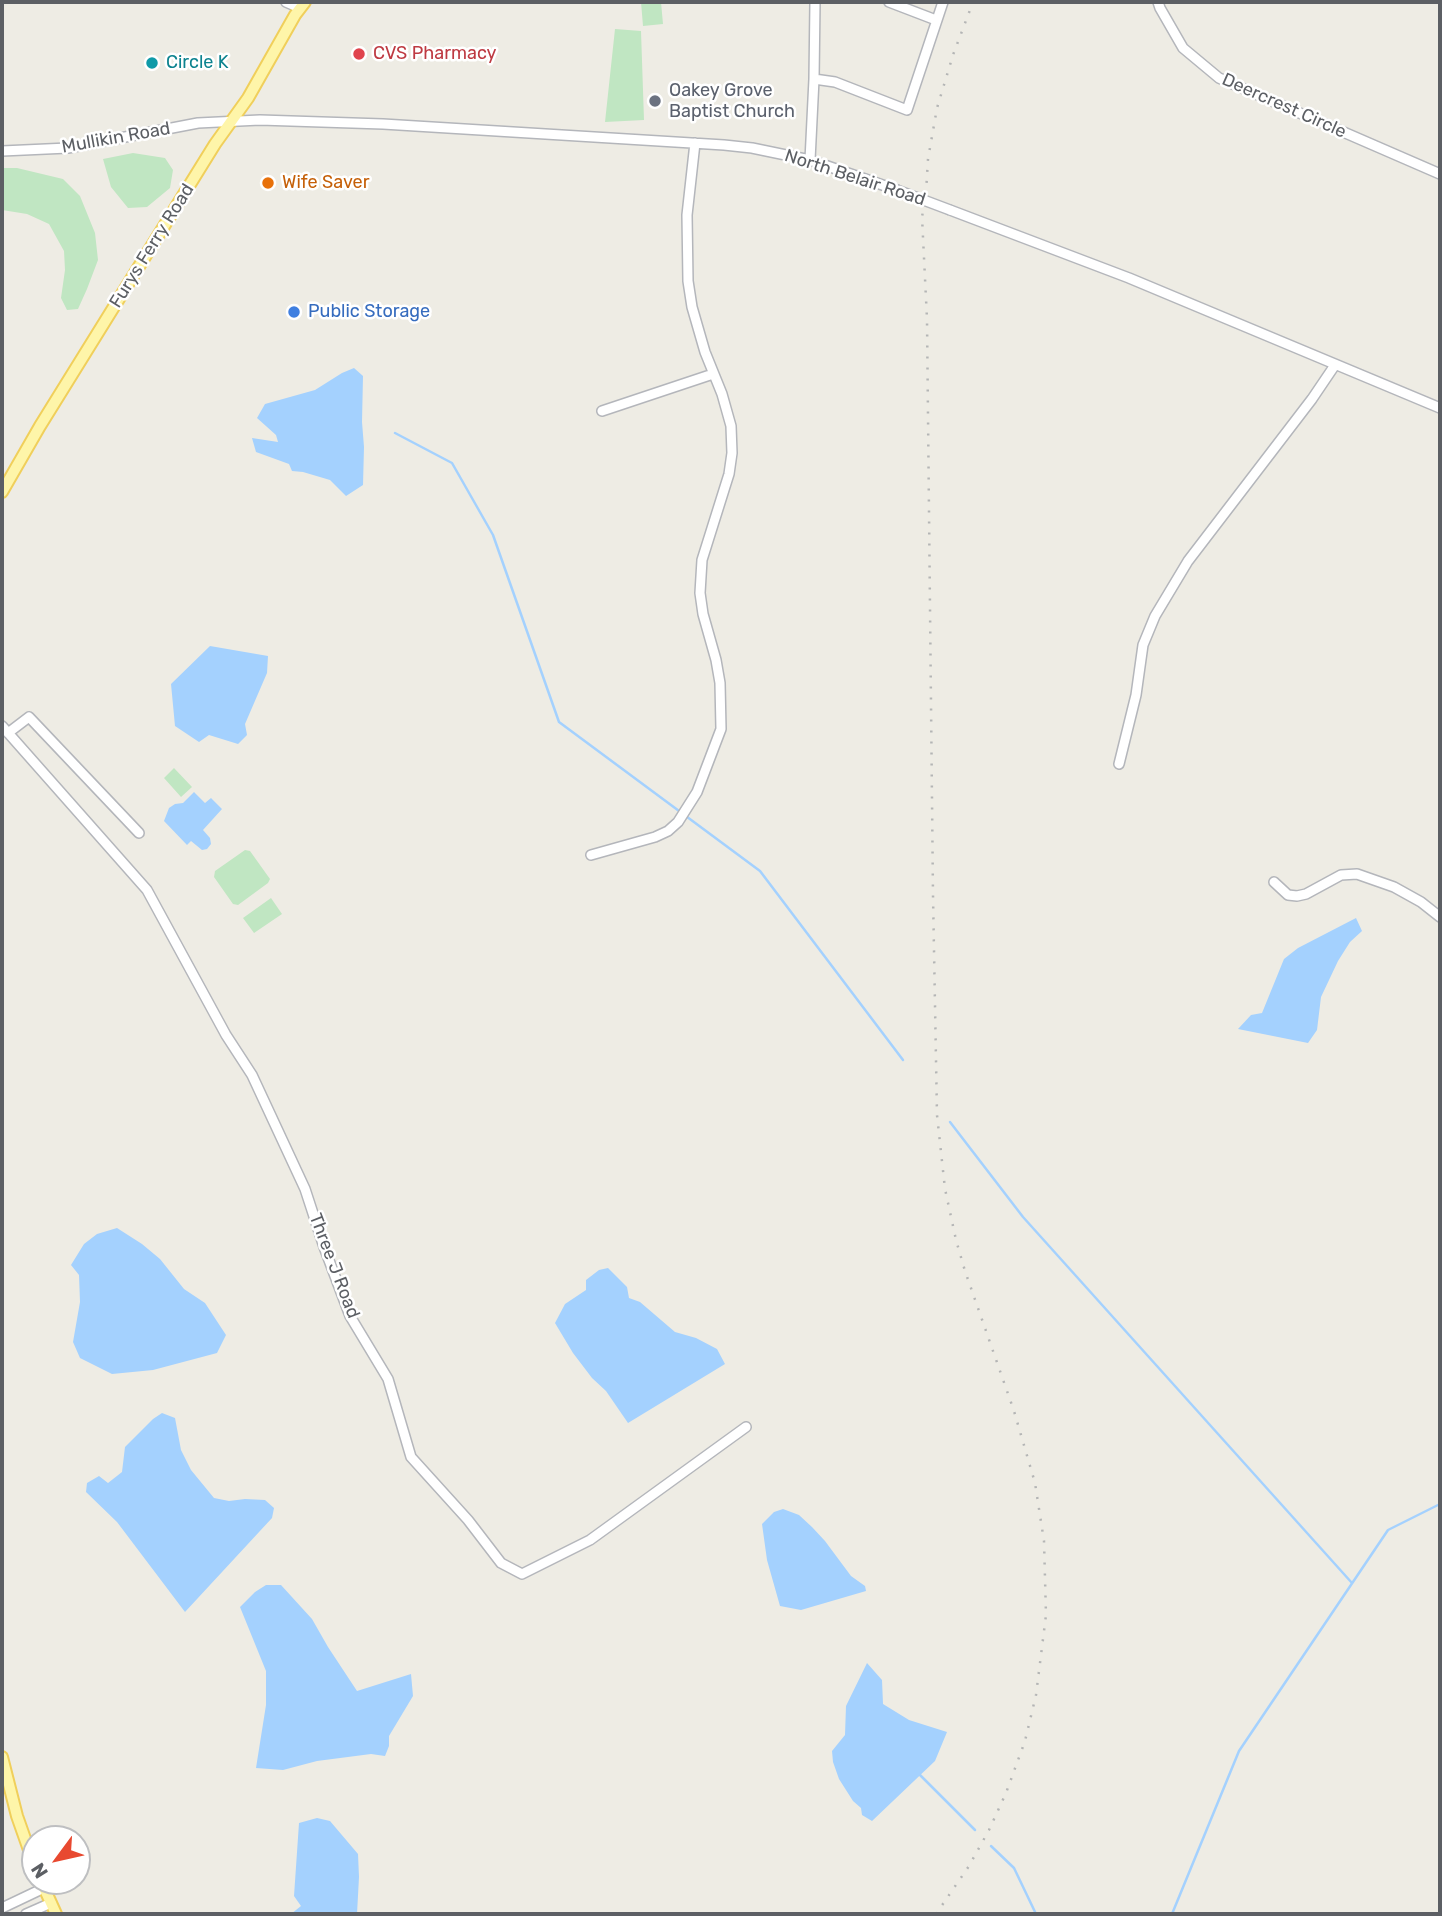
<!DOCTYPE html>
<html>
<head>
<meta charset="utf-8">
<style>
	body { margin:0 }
	#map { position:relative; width:1442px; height:1916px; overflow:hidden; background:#eeece4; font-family:Rubik,sans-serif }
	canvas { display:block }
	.frame { position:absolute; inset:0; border:4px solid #5c5f64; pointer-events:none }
	.north { position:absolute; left:21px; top:1825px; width:70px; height:70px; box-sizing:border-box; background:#fff; border:2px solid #bebfc1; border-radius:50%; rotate:237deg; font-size:19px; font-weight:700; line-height:28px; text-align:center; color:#5c5f64 }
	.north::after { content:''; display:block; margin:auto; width:24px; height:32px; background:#e84930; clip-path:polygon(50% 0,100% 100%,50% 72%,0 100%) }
</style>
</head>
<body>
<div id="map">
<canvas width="1442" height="1916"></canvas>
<div class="frame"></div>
<div class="north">N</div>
</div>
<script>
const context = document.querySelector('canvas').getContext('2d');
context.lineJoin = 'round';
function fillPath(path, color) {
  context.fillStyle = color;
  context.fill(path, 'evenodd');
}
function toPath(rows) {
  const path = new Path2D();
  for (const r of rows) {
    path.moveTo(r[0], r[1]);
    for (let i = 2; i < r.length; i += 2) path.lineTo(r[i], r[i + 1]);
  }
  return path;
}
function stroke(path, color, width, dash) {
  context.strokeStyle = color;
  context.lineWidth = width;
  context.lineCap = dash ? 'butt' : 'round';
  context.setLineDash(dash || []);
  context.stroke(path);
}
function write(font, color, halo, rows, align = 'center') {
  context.font = font + ' Rubik,sans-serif';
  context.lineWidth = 5;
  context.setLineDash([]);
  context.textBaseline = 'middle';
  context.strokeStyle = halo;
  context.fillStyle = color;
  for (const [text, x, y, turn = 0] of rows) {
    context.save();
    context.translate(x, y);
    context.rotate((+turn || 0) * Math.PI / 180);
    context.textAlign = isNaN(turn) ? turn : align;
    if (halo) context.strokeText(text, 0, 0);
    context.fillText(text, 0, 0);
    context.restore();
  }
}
fillPath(toPath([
	[641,2,661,2,663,24,643,26],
	[615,29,641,31,644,120,605,122],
	[133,153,165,158,173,170,170,188,147,207,128,208,111,187,103,159],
	[2,168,17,168,63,179,80,196,95,233,98,260,87,289,78,309,67,310,61,298,65,270,64,251,49,224,27,214,2,210],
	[174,768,192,787,181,797,164,778],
	[245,850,250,851,270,879,268,883,238,905,233,904,214,877,215,871],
	[271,898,282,914,254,933,243,918]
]), '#c0e6c2');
fillPath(toPath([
	[354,368,363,376,362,422,364,447,363,485,346,496,330,480,303,472,292,471,289,464,256,452,252,438,278,442,276,435,257,418,265,404,315,390,342,373],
	[210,646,268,656,267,673,245,724,247,735,238,744,209,735,199,742,175,726,171,684],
	[194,792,205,803,211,798,222,809,203,830,210,838,211,844,207,849,202,850,191,841,187,845,164,821,169,808,175,804,183,803],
	[1356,918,1362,931,1350,942,1338,961,1321,997,1317,1030,1308,1043,1238,1029,1251,1015,1262,1013,1284,959,1298,948],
	[117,1228,142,1244,160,1259,184,1289,205,1303,226,1335,217,1353,153,1370,112,1374,80,1358,73,1342,80,1302,79,1275,71,1265,84,1244,97,1234],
	[608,1268,627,1287,629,1298,640,1302,675,1332,696,1338,717,1349,725,1364,628,1423,606,1391,592,1378,573,1353,555,1323,565,1304,586,1290,586,1280,599,1270],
	[162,1413,175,1418,181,1450,191,1470,214,1498,229,1501,245,1499,265,1500,274,1508,272,1518,185,1612,117,1522,86,1492,87,1483,99,1476,108,1483,122,1472,125,1447,153,1419],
	[783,1509,799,1515,812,1527,825,1541,851,1576,865,1586,866,1591,801,1610,780,1606,767,1560,762,1524,774,1512],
	[266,1585,281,1585,312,1619,328,1647,357,1691,411,1674,413,1696,389,1736,389,1746,385,1756,371,1754,317,1761,283,1770,256,1768,266,1705,266,1671,240,1607,255,1592],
	[867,1663,882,1680,883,1704,909,1720,947,1732,935,1761,872,1821,862,1815,861,1808,853,1801,839,1779,833,1762,832,1751,845,1735,846,1706],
	[317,1818,330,1821,358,1854,359,1877,357,1914,291,1914,301,1906,294,1896,299,1823]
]), '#a4d1fe');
stroke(toPath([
	[395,433,452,463,493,535,559,722,760,871,903,1060],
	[950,1122,1023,1217,1352,1583],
	[918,1773,975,1830],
	[991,1846,1014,1868,1036,1914],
	[1172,1914,1239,1751,1388,1530,1440,1504]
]), '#a4d1fe', 2.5);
const minor = toPath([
	[286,2,300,8],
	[889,2,936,20],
	[1158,2,1160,8,1183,48,1219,78,1440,174],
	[814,79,835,82,907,110,943,2],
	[2,151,68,148,198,123,260,120,383,124,724,145,752,148,810,160,897,190],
	[810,160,814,79,815,2],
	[950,210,1129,278,1440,408],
	[602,411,713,374],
	[2,726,147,890,226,1035,252,1075,305,1189,324,1247,350,1316,388,1379,411,1457,468,1520,501,1563,522,1574,590,1540,746,1427],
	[8,733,29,717,139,833],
	[1119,764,1136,695,1143,645,1155,616,1188,561,1312,399,1335,365],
	[591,855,655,837,668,831,678,822,697,792,721,729,720,683,716,660,703,614,700,593,702,560,729,474,732,453,731,426,722,394,705,352,692,307,688,281,687,215,695,143],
	[1274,882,1288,895,1297,896,1306,894,1341,875,1357,874,1394,887,1421,902,1440,917],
	[2,1908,44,1888],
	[26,1914,51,1903]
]);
const major = toPath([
	[2,492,40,426,215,144,248,98,295,15,305,2],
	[2,1757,17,1816,35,1867],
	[41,1881,56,1914]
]);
stroke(minor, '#b4b6bb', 12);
stroke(major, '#f0cf5b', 14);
stroke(minor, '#fff', 9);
stroke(major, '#fef5a9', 10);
stroke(toPath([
	[936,1914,969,1866,989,1830,1006,1793,1025,1741,1036,1695,1046,1615,1044,1541,1035,1483,1014,1411,965,1271,956,1240,945,1189,937,1115,933,895,927,319,922,217,926,193,928,159,937,108,953,55,973,2]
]), '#b4b5b5', 2.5, [2, 9]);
const minorBridge = toPath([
	[897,190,950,210]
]);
stroke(minorBridge, '#b4b6bb', 12, []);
stroke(minorBridge, '#fff', 9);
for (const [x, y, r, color] of [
	[359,54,7,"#e0444e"],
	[152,63,7,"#0f9aa8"],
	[655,101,7,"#6b7280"],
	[268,183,7,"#e8710a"],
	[294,312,7,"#3f7fe0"]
]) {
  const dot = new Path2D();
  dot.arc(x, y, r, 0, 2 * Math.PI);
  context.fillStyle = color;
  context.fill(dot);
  stroke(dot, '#fff', 2.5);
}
write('18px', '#be3a42', '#fff', [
	["CVS Pharmacy",373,54]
], 'left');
write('18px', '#0d838f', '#fff', [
	["Circle K",166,63]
], 'left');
write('18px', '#5b616d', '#fff', [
	["Oakey Grove",669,91],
	["Baptist Church",669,112]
], 'left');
write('18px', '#5c5f64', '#fff', [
	["Deercrest Circle",1284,106,24],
	["Mullikin Road",116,138,-10],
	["North Belair Road",855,178,18],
	["Furys Ferry Road",152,246,-58],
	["Three J Road",334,1266,69]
]);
write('18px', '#c56008', '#fff', [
	["Wife Saver",282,183]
], 'left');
write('18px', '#366cbe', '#fff', [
	["Public Storage",308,312]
], 'left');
</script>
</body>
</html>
